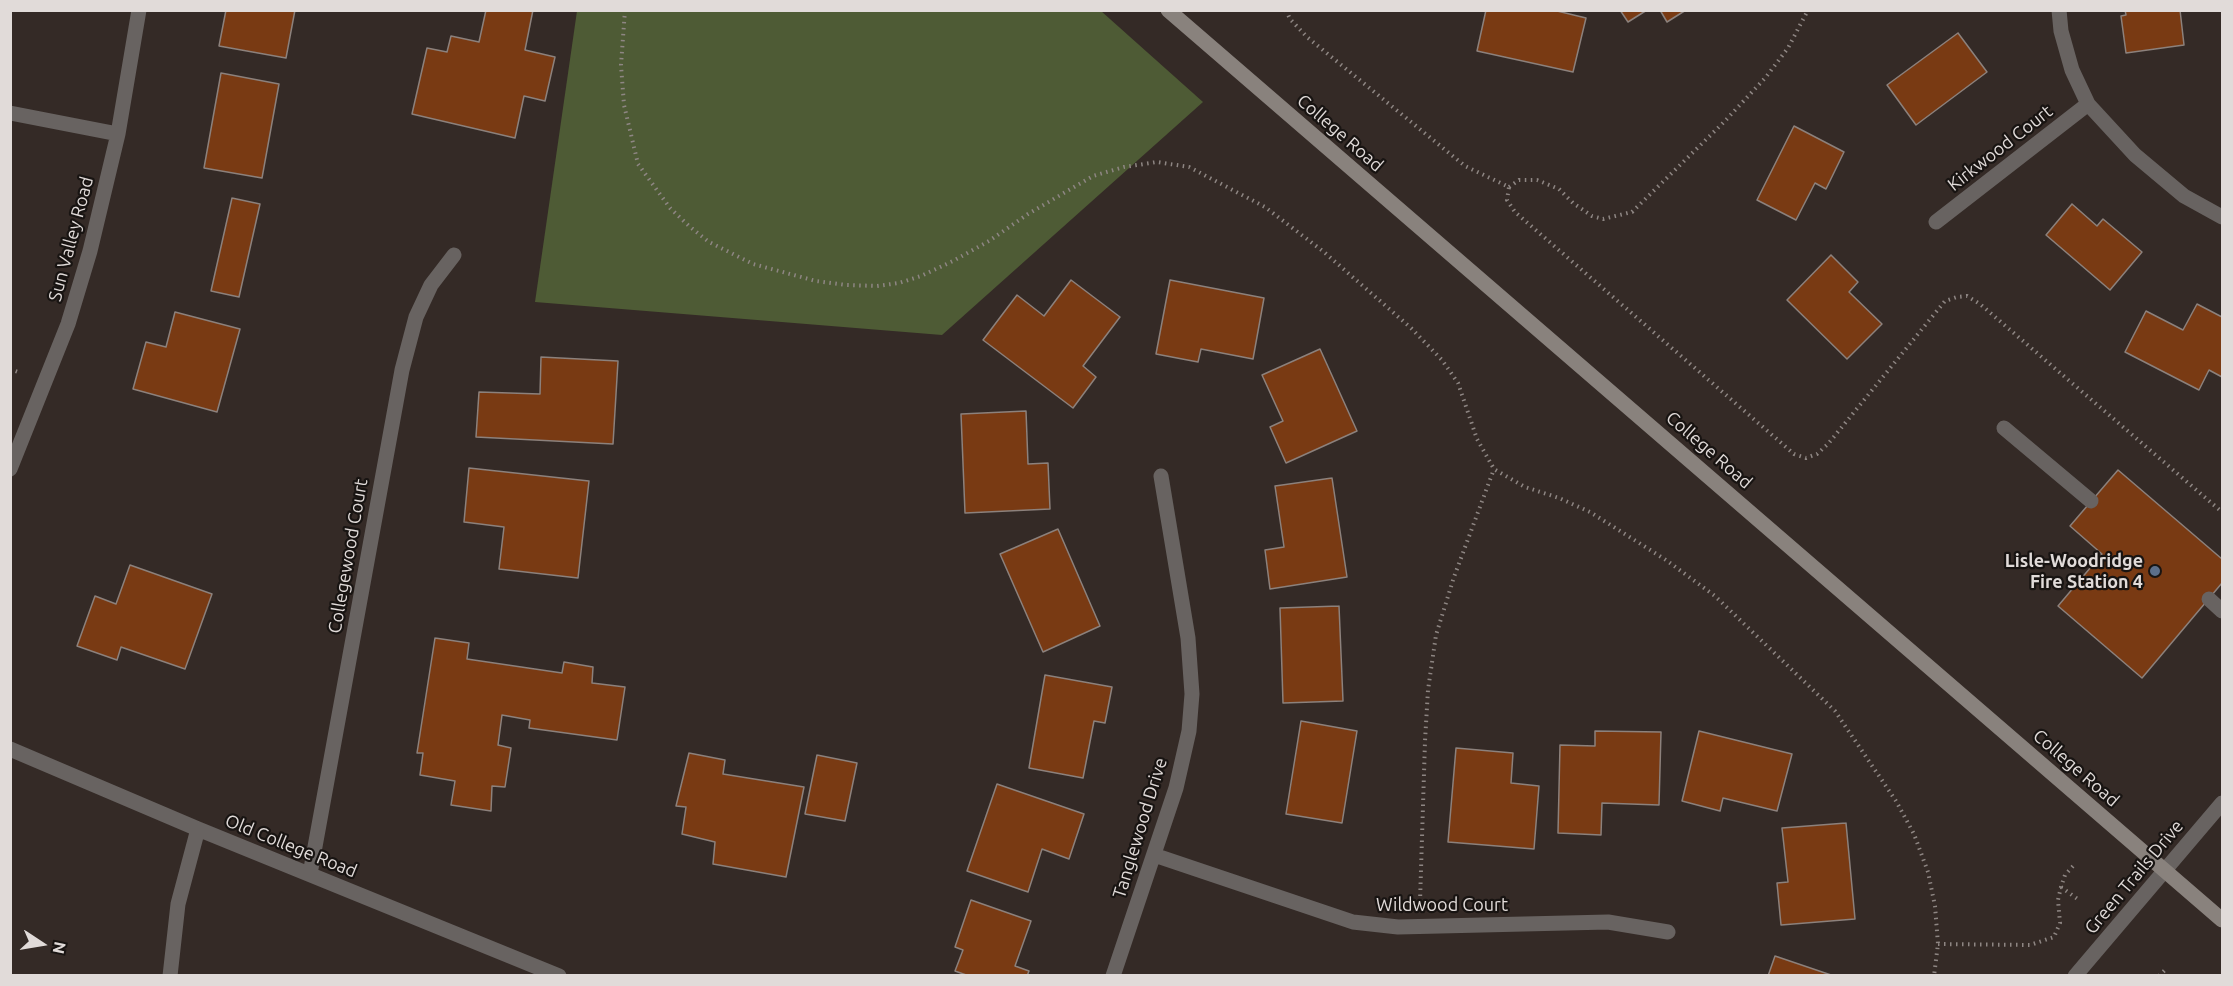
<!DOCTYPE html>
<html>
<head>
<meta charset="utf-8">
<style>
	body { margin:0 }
	#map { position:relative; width:2233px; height:986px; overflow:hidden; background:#342a26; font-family:Ubuntu,sans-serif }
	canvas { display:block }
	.frame { position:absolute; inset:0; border:12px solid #e1dbd9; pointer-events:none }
	.north { position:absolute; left:12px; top:914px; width:60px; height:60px; -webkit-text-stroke:4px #181412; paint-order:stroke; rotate:102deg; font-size:16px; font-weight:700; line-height:24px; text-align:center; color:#e1dbd9 }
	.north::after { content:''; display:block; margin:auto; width:21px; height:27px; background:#e1dbd9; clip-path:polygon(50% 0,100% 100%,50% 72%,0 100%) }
</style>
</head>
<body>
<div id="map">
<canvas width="2233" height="986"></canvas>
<div class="frame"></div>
<div class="north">N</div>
</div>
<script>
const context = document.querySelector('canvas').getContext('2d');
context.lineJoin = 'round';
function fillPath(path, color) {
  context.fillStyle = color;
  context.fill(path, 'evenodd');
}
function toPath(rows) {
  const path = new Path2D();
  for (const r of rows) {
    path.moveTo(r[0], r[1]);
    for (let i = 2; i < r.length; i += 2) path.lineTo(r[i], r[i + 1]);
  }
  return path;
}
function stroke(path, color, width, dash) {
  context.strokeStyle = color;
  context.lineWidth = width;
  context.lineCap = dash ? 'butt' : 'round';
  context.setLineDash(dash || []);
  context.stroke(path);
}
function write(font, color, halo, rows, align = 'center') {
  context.font = font + ' Ubuntu,sans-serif';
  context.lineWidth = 4.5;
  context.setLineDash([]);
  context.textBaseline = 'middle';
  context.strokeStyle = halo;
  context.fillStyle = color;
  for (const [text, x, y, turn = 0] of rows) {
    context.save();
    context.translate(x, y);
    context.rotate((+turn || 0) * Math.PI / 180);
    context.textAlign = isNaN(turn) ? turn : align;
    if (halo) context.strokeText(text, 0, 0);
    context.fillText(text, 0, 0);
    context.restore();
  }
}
fillPath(toPath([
	[577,11,1101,11,1203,102,942,335,535,302]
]), '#4e5b35');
const building = toPath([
	[226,10,295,10,286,58,219,46,226,10],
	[486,10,533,10,525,50,555,57,545,101,524,96,515,138,412,114,427,48,447,52,451,36,479,42,486,10],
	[1486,10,1553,10,1586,18,1573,72,1477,51,1486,10],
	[1620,10,1647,10,1628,22,1620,10],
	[1660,10,1686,10,1667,22,1660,10],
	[2125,10,2180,10,2184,45,2126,53,2121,16,2126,15,2125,10],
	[1958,33,1987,72,1916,125,1887,85,1958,33],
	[221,73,279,84,262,178,204,168,221,73],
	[1794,126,1844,152,1826,189,1815,183,1796,220,1757,200,1794,126],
	[232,198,260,204,239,297,211,291,232,198],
	[2072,204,2097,226,2103,219,2142,252,2110,290,2046,235,2072,204],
	[1831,255,1858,282,1849,292,1882,324,1847,359,1787,300,1831,255],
	[1071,280,1120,317,1083,366,1096,377,1073,408,983,340,1017,295,1044,316,1071,280],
	[1170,280,1264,298,1253,359,1201,349,1198,362,1156,354,1170,280],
	[2197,304,2222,317,2222,377,2209,370,2199,390,2125,352,2146,311,2183,330,2197,304],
	[175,312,240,329,217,412,133,389,146,342,166,347,175,312],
	[1320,349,1357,431,1286,463,1270,427,1283,421,1262,375,1320,349],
	[541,357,618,361,613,444,476,437,479,392,540,394,541,357],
	[1026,411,1028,464,1048,463,1050,509,965,513,961,414,1026,411],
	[469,468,589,481,578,578,499,569,504,527,464,522,469,468],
	[2118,470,2222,559,2222,583,2142,678,2058,606,2102,554,2070,526,2118,470],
	[1332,478,1347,577,1270,589,1265,550,1284,547,1275,486,1332,478],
	[1058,529,1100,626,1043,652,1000,554,1058,529],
	[130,565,212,594,185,669,121,647,117,660,77,646,95,596,116,604,130,565],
	[1339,606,1343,701,1283,703,1280,608,1339,606],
	[435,638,469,643,467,659,562,673,564,662,593,667,592,683,625,687,617,740,529,728,530,720,502,715,498,745,511,748,505,787,492,786,491,811,451,805,455,781,420,775,423,753,417,753,435,638],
	[1045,675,1112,687,1105,723,1094,721,1083,778,1029,768,1045,675],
	[1301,721,1357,731,1342,823,1286,814,1301,721],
	[1595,731,1661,732,1659,805,1602,803,1601,835,1558,833,1560,745,1595,746,1595,731],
	[1699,731,1792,754,1777,811,1723,798,1720,811,1682,801,1699,731],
	[1456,748,1513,753,1511,783,1539,786,1534,849,1448,842,1456,748],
	[689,753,725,760,723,774,804,787,786,877,713,864,715,842,682,834,686,807,676,806,689,753],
	[817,755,857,763,845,821,805,814,817,755],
	[997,784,1084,814,1069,859,1042,849,1028,892,967,871,997,784],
	[1846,823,1855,919,1781,925,1777,883,1788,882,1782,828,1846,823],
	[971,900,1031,921,1015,966,1029,971,1027,976,969,976,955,971,963,950,955,947,971,900],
	[1775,956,1834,976,1768,976,1775,956]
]);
fillPath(building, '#793a13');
stroke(building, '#8c817c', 1.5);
stroke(toPath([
	[625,10,621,65,624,105,638,164,670,208,689,226,709,242,753,264,816,281,846,285,877,286,899,283,921,276,953,261,989,241,1028,214,1093,176,1124,167,1157,162,1189,167,1265,207,1324,252,1411,328,1442,360,1458,383,1477,439,1494,469,1525,487,1559,498,1590,512,1666,560,1715,596,1835,711,1896,801,1914,834,1928,872,1935,906,1938,944,1934,976],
	[1286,10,1290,19,1307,37,1465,166,1509,187,1507,200,1515,212,1794,454,1806,458,1817,454,1828,444,1945,301,1957,297,1967,296,1980,304,2222,512],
	[1509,187,1519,180,1537,180,1559,189,1573,203,1592,216,1603,219,1632,212,1724,122,1766,77,1788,48,1808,10],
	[10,369,21,373],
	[2061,887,2079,900],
	[1420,902,1425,741,1428,690,1436,635,1454,577,1494,469],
	[1938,944,2030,945,2054,937,2060,923,2058,900,2061,887,2065,875,2074,865],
	[2159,976,2165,970]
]), '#8e8683', 4, [1.5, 4.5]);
stroke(toPath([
	[2004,428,2091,501],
	[2209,599,2222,611]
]), '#686361', 15);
stroke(toPath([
	[2059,10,2061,31,2072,70,2088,104,2135,155,2184,196,2222,217],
	[10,113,118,134],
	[1936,222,2088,104],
	[10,469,68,324,90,251,118,134,139,10],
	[10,749,198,829,559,976],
	[1154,855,1353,922,1398,927,1608,922,1668,932],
	[310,874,402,370,416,317,431,285,454,255],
	[170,976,178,904,198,829],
	[1113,976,1176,788,1189,731,1192,694,1188,638,1161,476],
	[2075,976,2222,803]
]), '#686361', 15);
stroke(toPath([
	[1168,10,2222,920]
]), '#89827d', 15);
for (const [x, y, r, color] of [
	[2155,571,6,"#5c6f8a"]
]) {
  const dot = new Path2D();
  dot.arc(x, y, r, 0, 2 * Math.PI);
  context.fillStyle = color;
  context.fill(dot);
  stroke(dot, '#181412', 2);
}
write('18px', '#e1dbd9', '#181412', [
	["College Road",1340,133,41],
	["Kirkwood Court",2000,148,-38],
	["Sun Valley Road",71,239,-75],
	["College Road",1709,450,41],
	["Collegewood Court",348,556,-80],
	["College Road",2076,768,41],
	["Tanglewood Drive",1140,828,-73],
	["Old College Road",291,846,22],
	["Green Trails Drive",2134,877,-50],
	["Wildwood Court",1442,905]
]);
write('bold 18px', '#e1dbd9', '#181412', [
	["Lisle-Woodridge",2143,561],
	["Fire Station 4",2143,582]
], 'right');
</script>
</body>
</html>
